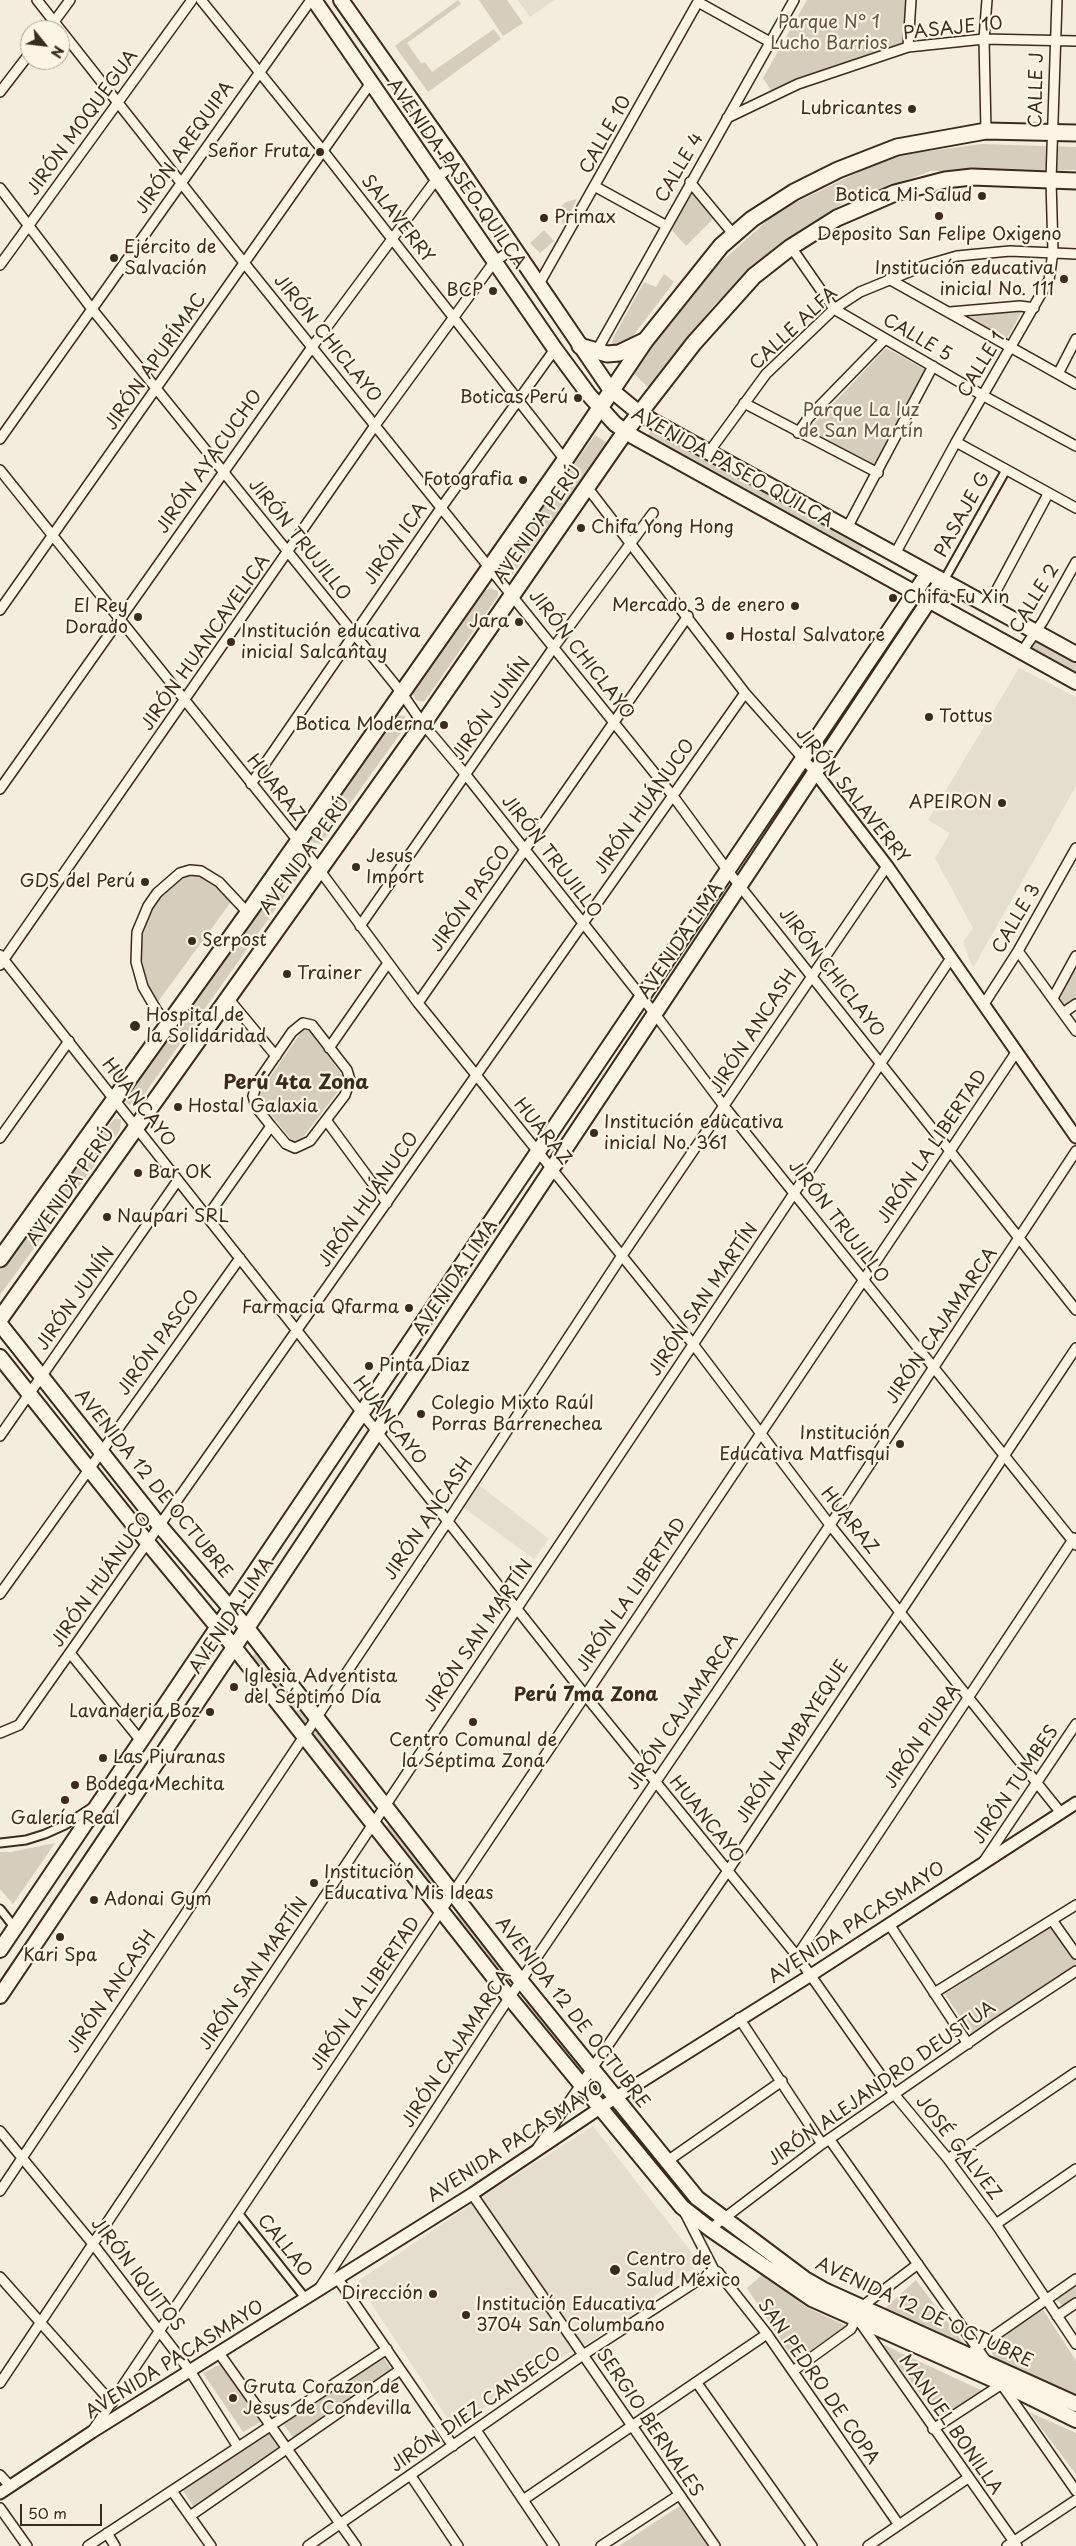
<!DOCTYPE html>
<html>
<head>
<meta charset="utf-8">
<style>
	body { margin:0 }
	#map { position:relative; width:1076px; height:2546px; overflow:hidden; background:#f4eddd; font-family:"Playpen Sans",sans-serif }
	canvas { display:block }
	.north { position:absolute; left:20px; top:20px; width:50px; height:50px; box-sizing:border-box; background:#fcf5e5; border:1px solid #afa495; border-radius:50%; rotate:119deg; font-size:14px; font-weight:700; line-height:20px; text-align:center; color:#3b2a1e }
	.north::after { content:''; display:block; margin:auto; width:18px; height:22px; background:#3b2a1e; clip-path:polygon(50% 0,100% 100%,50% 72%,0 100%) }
	.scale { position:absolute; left:20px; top:2504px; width:82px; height:22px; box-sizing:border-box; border:2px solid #3b2a1e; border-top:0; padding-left:6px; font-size:15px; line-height:18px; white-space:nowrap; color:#3b2a1e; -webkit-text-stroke:4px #fcf5e5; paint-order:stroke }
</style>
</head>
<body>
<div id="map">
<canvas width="1076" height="2546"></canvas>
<div class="north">N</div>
<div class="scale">50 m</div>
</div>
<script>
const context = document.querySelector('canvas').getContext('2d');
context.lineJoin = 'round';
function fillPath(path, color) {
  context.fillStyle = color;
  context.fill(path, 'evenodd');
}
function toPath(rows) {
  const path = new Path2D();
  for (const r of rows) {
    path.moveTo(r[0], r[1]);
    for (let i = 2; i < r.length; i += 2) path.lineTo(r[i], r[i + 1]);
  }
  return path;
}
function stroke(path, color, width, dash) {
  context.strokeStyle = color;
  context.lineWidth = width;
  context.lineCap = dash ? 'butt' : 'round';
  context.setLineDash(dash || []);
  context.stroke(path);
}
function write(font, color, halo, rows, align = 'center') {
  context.font = font + ' "Playpen Sans",sans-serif';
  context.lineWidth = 4.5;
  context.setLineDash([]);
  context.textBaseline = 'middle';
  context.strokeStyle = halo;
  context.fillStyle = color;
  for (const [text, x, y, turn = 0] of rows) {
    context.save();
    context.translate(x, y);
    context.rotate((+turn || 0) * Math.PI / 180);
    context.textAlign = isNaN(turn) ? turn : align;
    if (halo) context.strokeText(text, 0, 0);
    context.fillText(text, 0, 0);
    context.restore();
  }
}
fillPath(toPath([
	[518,0,554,0,530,17],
	[1019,668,1076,697,1076,786,973,968,963,942,973,928,935,858,950,833,928,820],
	[479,1485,549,1539,534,1559,463,1507],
	[593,2126,696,2258,697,2266,584,2346,480,2198],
	[473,2203,575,2349,454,2428,357,2282]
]), '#e5ddce');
fillPath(toPath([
	[458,0,461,4,407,43,421,63,425,62,432,72,494,29,501,39,428,92,395,46],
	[479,0,507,0,523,23,503,36],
	[807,0,908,0,906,42,771,90,763,78],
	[982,144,1076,147,1076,170,931,171,843,203,770,253,715,304,679,349,652,391,632,372,694,286,778,211,892,156],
	[695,189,717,215,686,246,670,228],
	[577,199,565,224,562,223,560,207,566,202],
	[544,230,554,241,540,253,530,243],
	[664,274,674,282,633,336,624,344,612,345,613,338,644,282,656,287],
	[1019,311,1021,313,1007,339,967,317],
	[886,348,926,370,875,469,810,433,812,426],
	[654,427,864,544,858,554,646,437],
	[595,435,608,443,512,575,504,573,502,564],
	[490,588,498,591,498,596,424,702,416,700,412,693,485,591],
	[1038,638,1076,660,1076,677,1028,650],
	[398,715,405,716,405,727,321,844,312,842,310,839,310,834],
	[292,866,298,866,298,877,136,1106,128,1104,125,1101,126,1096],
	[197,875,215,883,231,902,157,1003,146,985,139,957,139,933,149,906,168,885,182,876],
	[1076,968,1076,999,1065,1007,1058,1000],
	[308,1029,342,1075,343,1085,300,1141,293,1142,260,1101,259,1093,302,1031],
	[114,1119,121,1119,120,1130,0,1295,0,1271],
	[257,1650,372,1798,366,1806,251,1659],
	[393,1823,445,1890,443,1894,436,1895,385,1831,387,1826],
	[55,1843,13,1904,0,1889,0,1852,11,1852],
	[460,1912,512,1980,509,1983,506,1982,455,1918],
	[1053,1925,1076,1959,1076,1967,974,2038,945,1994],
	[529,1999,583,2065,578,2071,524,2004],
	[623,2113,709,2214,709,2218,707,2219,692,2209,616,2119],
	[764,2273,806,2307,849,2327,797,2365,747,2288],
	[916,2280,964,2344,883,2310],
	[1076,2285,1076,2299,1064,2307,1056,2299],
	[1042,2308,1076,2361,1076,2397,995,2361,990,2347],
	[882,2344,985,2392,940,2420],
	[384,2358,391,2369,294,2439,282,2422],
	[223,2363,262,2421,243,2432,203,2373],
	[1029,2412,1076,2433,1076,2474],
	[269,2432,282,2448,195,2509,182,2489],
	[681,2505,709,2546,619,2546]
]), '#d6cdbd');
const pedestrian = toPath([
	[947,575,1006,470],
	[0,1843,26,1840,45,1834,65,1825,91,1808],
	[0,1909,15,1928],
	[238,2213,306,2299]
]);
const minor = toPath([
	[37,0,245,264,673,796,728,871,1076,1310],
	[201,0,324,152,565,460],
	[698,2,770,42],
	[48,30,70,0],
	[908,47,911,0],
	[0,92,30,53],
	[727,118,798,84,908,47,984,39,1076,41],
	[986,131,984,39,987,0],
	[690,182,734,235],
	[596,187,665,225],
	[0,188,92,309,401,692,423,724,466,775,655,1014,724,1106,1076,1545],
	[791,247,834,309,982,395,1076,446],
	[0,265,192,0],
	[889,279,1076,384],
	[539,284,699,0],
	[950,312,1020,306,1034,308],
	[596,352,794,0],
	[1058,374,1076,339],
	[744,403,878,473],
	[798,433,809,417,885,339],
	[0,439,311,0],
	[956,442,1076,508],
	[709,452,766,374,834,309,860,292,926,265,957,256,1010,251,1076,254],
	[0,470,298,841,418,1003,693,1344,830,1525,1061,1813],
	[587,487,745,693,815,772],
	[847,528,933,366],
	[895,554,956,442,1049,280,1053,252,1051,180,1057,0],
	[988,606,1048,494],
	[0,610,370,84],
	[1021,653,1043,621,1076,562],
	[251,784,441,508,555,349],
	[0,789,312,347,438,177,456,163],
	[360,926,554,647,653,513],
	[1018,951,1076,1031],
	[0,955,585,1695,797,1956,894,2094,948,2159,996,2224,1076,2344],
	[0,965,376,424,494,262,514,248],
	[227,997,276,1056],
	[1053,998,1076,956],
	[418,1003,688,616],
	[984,1004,1018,951,1076,848],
	[1063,1013,1076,1004],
	[303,1023,312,1025,347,1070,350,1080,345,1095,310,1141,295,1148,286,1144,271,1126,256,1107,253,1096,257,1083,292,1032,303,1023],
	[168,1024,157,1011,143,987,136,962,137,932,148,906,157,893,180,873,190,870,201,871,219,882,248,913],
	[329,1048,388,963],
	[326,1120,387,1203],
	[0,1138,69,1041],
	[207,1217,271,1126],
	[0,1436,178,1180],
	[0,1594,240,1258],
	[70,1653,141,1741],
	[0,1733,19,1725,745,693],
	[984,1861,1076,1724],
	[1052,1920,1076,1954],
	[889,1924,968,2044],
	[797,1956,1074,1538],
	[934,1993,1076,1905],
	[739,2018,822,2144],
	[0,2131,93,2244,190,2371,238,2447],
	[830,2140,987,2362],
	[536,2150,727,1872,1076,1348],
	[948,2159,1076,2072],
	[666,2162,782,2081],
	[0,2191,448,1521,621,1257,887,866],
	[472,2194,715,2546],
	[685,2213,714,2270,718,2272,767,2334,899,2525],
	[996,2224,1076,2169],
	[710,2229,822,2144,997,2023,1076,1971],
	[0,2277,112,2403],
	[338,2279,453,2446],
	[319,2289,499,2013,830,1525,1076,1151],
	[1057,2316,1076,2303],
	[859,2321,1017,2546],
	[974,2350,1076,2279],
	[219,2353,356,2546],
	[793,2371,851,2329,860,2308,918,2264],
	[0,2383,951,958],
	[697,2383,812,2546],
	[1002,2385,1076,2491],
	[933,2429,1002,2384],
	[93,2430,1017,1051],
	[476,2430,554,2546],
	[0,2475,10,2486],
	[411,2476,458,2546],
	[172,2491,211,2546],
	[523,2500,767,2334],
	[0,2508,27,2546],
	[190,2516,400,2370],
	[107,2533,115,2546],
	[88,2546,387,2349],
	[308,2546,583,2355,714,2270],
	[601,2546,679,2495],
	[868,2546,968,2478],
	[1007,2546,1076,2500]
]);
const tertiary = toPath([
	[815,772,887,866,1076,1137],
	[0,2493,92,2432,472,2194,615,2098,811,1975,1076,1803]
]);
const secondary = toPath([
	[314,0,555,349,589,395,615,424,634,437,1076,682],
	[341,0,456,163,610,389,639,413,656,423,1076,654],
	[0,1324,160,1526,247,1628,521,1981,697,2198,805,2279,826,2291,1076,2404],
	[0,1357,148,1543,234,1647,510,1998,682,2207,710,2229,812,2299,1001,2383,1076,2420],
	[0,1950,928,573],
	[0,1996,247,1628,942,581]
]);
const primary = toPath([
	[580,346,607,354,619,353,644,341],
	[0,1259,248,913,565,460,645,341,721,246,752,219,794,192,838,170,897,147,986,131,1076,133],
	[0,1319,423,724,625,432,694,343,754,276,791,247,837,218,895,193,945,180,972,177,1076,181]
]);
stroke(pedestrian, '#3b2a1e', 11);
stroke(minor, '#3b2a1e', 12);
stroke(tertiary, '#3b2a1e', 15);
stroke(secondary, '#3b2a1e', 18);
stroke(primary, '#3b2a1e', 19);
stroke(pedestrian, '#fcf5e5', 7);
stroke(minor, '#fcf5e5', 9);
stroke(tertiary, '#fcf5e5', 11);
stroke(secondary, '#fcf5e5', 14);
stroke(primary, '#fcf5e5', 15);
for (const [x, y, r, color] of [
	[912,109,5,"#3b2a1e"],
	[320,152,5,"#3b2a1e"],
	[982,196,5,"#3b2a1e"],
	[939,216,5,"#3b2a1e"],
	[544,218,5,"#3b2a1e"],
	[114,258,5,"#3b2a1e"],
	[1064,279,5,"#3b2a1e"],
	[493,291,5,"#3b2a1e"],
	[578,398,5,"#3b2a1e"],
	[523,480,5,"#3b2a1e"],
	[581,528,5,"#3b2a1e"],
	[893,598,5,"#3b2a1e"],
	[795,606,5,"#3b2a1e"],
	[138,617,5,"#3b2a1e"],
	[519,622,5,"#3b2a1e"],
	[730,636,5,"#3b2a1e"],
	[231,642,5,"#3b2a1e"],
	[929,717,5,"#3b2a1e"],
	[444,725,5,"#3b2a1e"],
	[1002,803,5,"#3b2a1e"],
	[356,867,5,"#3b2a1e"],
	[145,882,5,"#3b2a1e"],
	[192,941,5,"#3b2a1e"],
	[287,974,5,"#3b2a1e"],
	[135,1026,6,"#3b2a1e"],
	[178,1107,5,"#3b2a1e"],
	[594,1133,5,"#3b2a1e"],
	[138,1173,5,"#3b2a1e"],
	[107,1217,5,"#3b2a1e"],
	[409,1308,5,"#3b2a1e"],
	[369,1366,5,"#3b2a1e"],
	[421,1414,5,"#3b2a1e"],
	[900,1444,5,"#3b2a1e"],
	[234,1687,5,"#3b2a1e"],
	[210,1712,5,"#3b2a1e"],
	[473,1722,5,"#3b2a1e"],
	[103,1758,5,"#3b2a1e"],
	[75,1785,5,"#3b2a1e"],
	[65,1800,5,"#3b2a1e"],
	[314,1883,5,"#3b2a1e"],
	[94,1900,5,"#3b2a1e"],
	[60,1937,5,"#3b2a1e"],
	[615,2270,6,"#3b2a1e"],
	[433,2294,5,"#3b2a1e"],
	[466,2315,5,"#3b2a1e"],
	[233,2398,5,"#3b2a1e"]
]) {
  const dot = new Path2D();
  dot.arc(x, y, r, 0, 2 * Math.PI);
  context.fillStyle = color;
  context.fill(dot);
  stroke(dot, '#fcf5e5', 2);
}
write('18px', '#625346', '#fcf5e5', [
	["Parque N° 1",829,23],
	["Lucho Barrios",829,44],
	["Parque La luz",861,411],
	["de San Martín",861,432]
]);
write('18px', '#3b2a1e', '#fcf5e5', [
	["PASAJE 10",953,29,-6],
	["CALLE J",1037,90,-89],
	["JIRÓN MOQUEGUA",83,123,-54],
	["CALLE 10",606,135,-61],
	["JIRÓN AREQUIPA",185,148,-55],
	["CALLE 4",680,168,-60],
	["AVENIDA PASEO QUILCA",456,174,55],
	["SALAVERRY",397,219,52],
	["CALLE ALFA",794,329,-43],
	["CALLE 5",917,338,30],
	["JIRÓN CHICLAYO",327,339,51],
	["JIRÓN APURÍMAC",156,362,-55],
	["CALLE 1",982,365,-59],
	["JIRÓN AYACUCHO",210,462,-55],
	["AVENIDA PASEO QUILCA",732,468,29],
	["PASAJE G",963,515,-61],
	["AVENIDA PERÚ",538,525,-55],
	["JIRÓN TRUJILLO",299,540,51],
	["JIRÓN ICA",396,544,-55],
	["CALLE 2",1035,599,-59],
	["JIRÓN HUANCAVELICA",206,643,-55],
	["JIRÓN CHICLAYO",581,655,52],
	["JIRÓN JUNÍN",492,709,-55],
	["HUARAZ",275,788,51],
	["JIRÓN SALAVERRY",852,796,51],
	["JIRÓN HUÁNUCO",645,807,-55],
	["AVENIDA PERÚ",305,856,-54],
	["JIRÓN TRUJILLO",551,857,52],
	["JIRÓN PASCO",471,899,-55],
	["CALLE 3",1017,919,-60],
	["AVENIDA LIMA",681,941,-56],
	["JIRÓN CHICLAYO",831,973,52],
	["JIRÓN ANCASH",754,1032,-57],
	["HUANCAYO",138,1103,52],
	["HUARAZ",542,1132,51],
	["JIRÓN LA LIBERTAD",933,1147,-56],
	["AVENIDA PERÚ",71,1187,-55],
	["JIRÓN HUÁNUCO",369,1200,-55],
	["JIRÓN TRUJILLO",838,1222,52],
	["AVENIDA LIMA",456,1278,-56],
	["JIRÓN JUNÍN",76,1299,-55],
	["JIRÓN SAN MARTÍN",704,1300,-56],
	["JIRÓN CAJAMARCA",942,1326,-56],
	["JIRÓN PASCO",159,1343,-54],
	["HUANCAYO",389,1421,52],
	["AVENIDA 12 DE OCTUBRE",153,1484,51],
	["JIRÓN ANCASH",429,1519,-56],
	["HUARAZ",849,1521,51],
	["JIRÓN HUÁNUCO",102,1580,-55],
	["JIRÓN LA LIBERTAD",632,1595,-56],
	["AVENIDA LIMA",232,1616,-56],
	["JIRÓN SAN MARTÍN",479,1636,-56],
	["JIRÓN CAJAMARCA",683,1712,-56],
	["JIRÓN PIURA",923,1737,-56],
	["JIRÓN LAMBAYEQUE",793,1742,-57],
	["JIRÓN TUMBES",1016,1785,-56],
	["HUANCAYO",706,1820,51],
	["AVENIDA PACASMAYO",857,1923,-33],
	["JIRÓN SAN MARTÍN",254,1974,-56],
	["JIRÓN ANCASH",112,1992,-56],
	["JIRÓN LA LIBERTAD",366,1994,-56],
	["AVENIDA 12 DE OCTUBRE",572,2013,52],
	["JIRÓN CAJAMARCA",457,2049,-57],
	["JIRÓN ALEJANDRO DEUSTUA",882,2084,-35],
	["AVENIDA PACASMAYO",516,2142,-33],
	["JOSÉ GÁLVEZ",958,2148,52],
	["CALLAO",284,2246,51],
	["JIRÓN IQUITOS",137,2275,52],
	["AVENIDA 12 DE OCTUBRE",924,2313,25],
	["AVENIDA PACASMAYO",175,2360,-32],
	["SAN PEDRO DE COPA",818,2382,55],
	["JIRÓN DIEZ CANSECO",476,2410,-35],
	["SERGIO BERNALES",649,2423,56],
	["MANUEL BONILLA",950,2425,55]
]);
write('18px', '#3b2a1e', '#fcf5e5', [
	["Lubricantes",902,109,"right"],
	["Señor Fruta",310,152,"right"],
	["Botica Mi Salud",972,196,"right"],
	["Primax",554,218],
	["Deposito San Felipe Oxigeno",939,235,"center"],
	["Ejército de",124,248],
	["Salvación",124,269],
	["Institución educativa",1054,269,"right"],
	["inicial No. 111",1054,290,"right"],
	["BCP",483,291,"right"],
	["Boticas Perú",568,398,"right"],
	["Fotografia",513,480,"right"],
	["Chifa Yong Hong",591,528],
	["Chifa Fu Xin",903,598],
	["Mercado 3 de enero",785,606,"right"],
	["El Rey",128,607,"right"],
	["Dorado",128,628,"right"],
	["Jara",509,622,"right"],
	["Institución educativa",241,632],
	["inicial Salcantay",241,653],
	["Hostal Salvatore",740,636],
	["Tottus",939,717],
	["Botica Moderna",434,725,"right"],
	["APEIRON",992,803,"right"],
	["Jesus",366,857],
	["Import",366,878],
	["GDS del Perú",135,882,"right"],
	["Serpost",202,941],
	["Trainer",297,974],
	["Hospital de",146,1016],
	["la Solidaridad",146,1037],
	["Hostal Galaxia",188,1107],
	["Institución educativa",604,1123],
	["inicial No. 361",604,1144],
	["Bar OK",148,1173],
	["Naupari SRL",117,1217],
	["Farmacia Qfarma",399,1308,"right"],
	["Pinta Diaz",379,1366],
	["Colegio Mixto Raúl",431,1404],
	["Porras Barrenechea",431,1425],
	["Institución",890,1434,"right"],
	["Educativa Matfisqui",890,1455,"right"],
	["Iglesia Adventista",244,1677],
	["del Séptimo Día",244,1698],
	["Lavanderia Boz",200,1712,"right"],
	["Centro Comunal de",473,1741,"center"],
	["la Séptima Zona",473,1762,"center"],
	["Las Piuranas",113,1758],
	["Bodega Mechita",85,1785],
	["Galería Real",65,1819,"center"],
	["Institución",324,1873],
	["Educativa Mis Ideas",324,1894],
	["Adonai Gym",104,1900],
	["Kari Spa",60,1956,"center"],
	["Centro de",626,2260],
	["Salud México",626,2281],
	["Dirección",423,2294,"right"],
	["Institución Educativa",476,2305],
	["3704 San Columbano",476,2326],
	["Gruta Corazon de",243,2388],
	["Jesus de Condevilla",243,2409]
], 'left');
write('bold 19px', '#3b2a1e', '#fcf5e5', [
	["Perú 7ma Zona",586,1696]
]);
write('bold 20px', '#3b2a1e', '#fcf5e5', [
	["Perú 4ta Zona",296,1083]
]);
</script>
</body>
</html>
